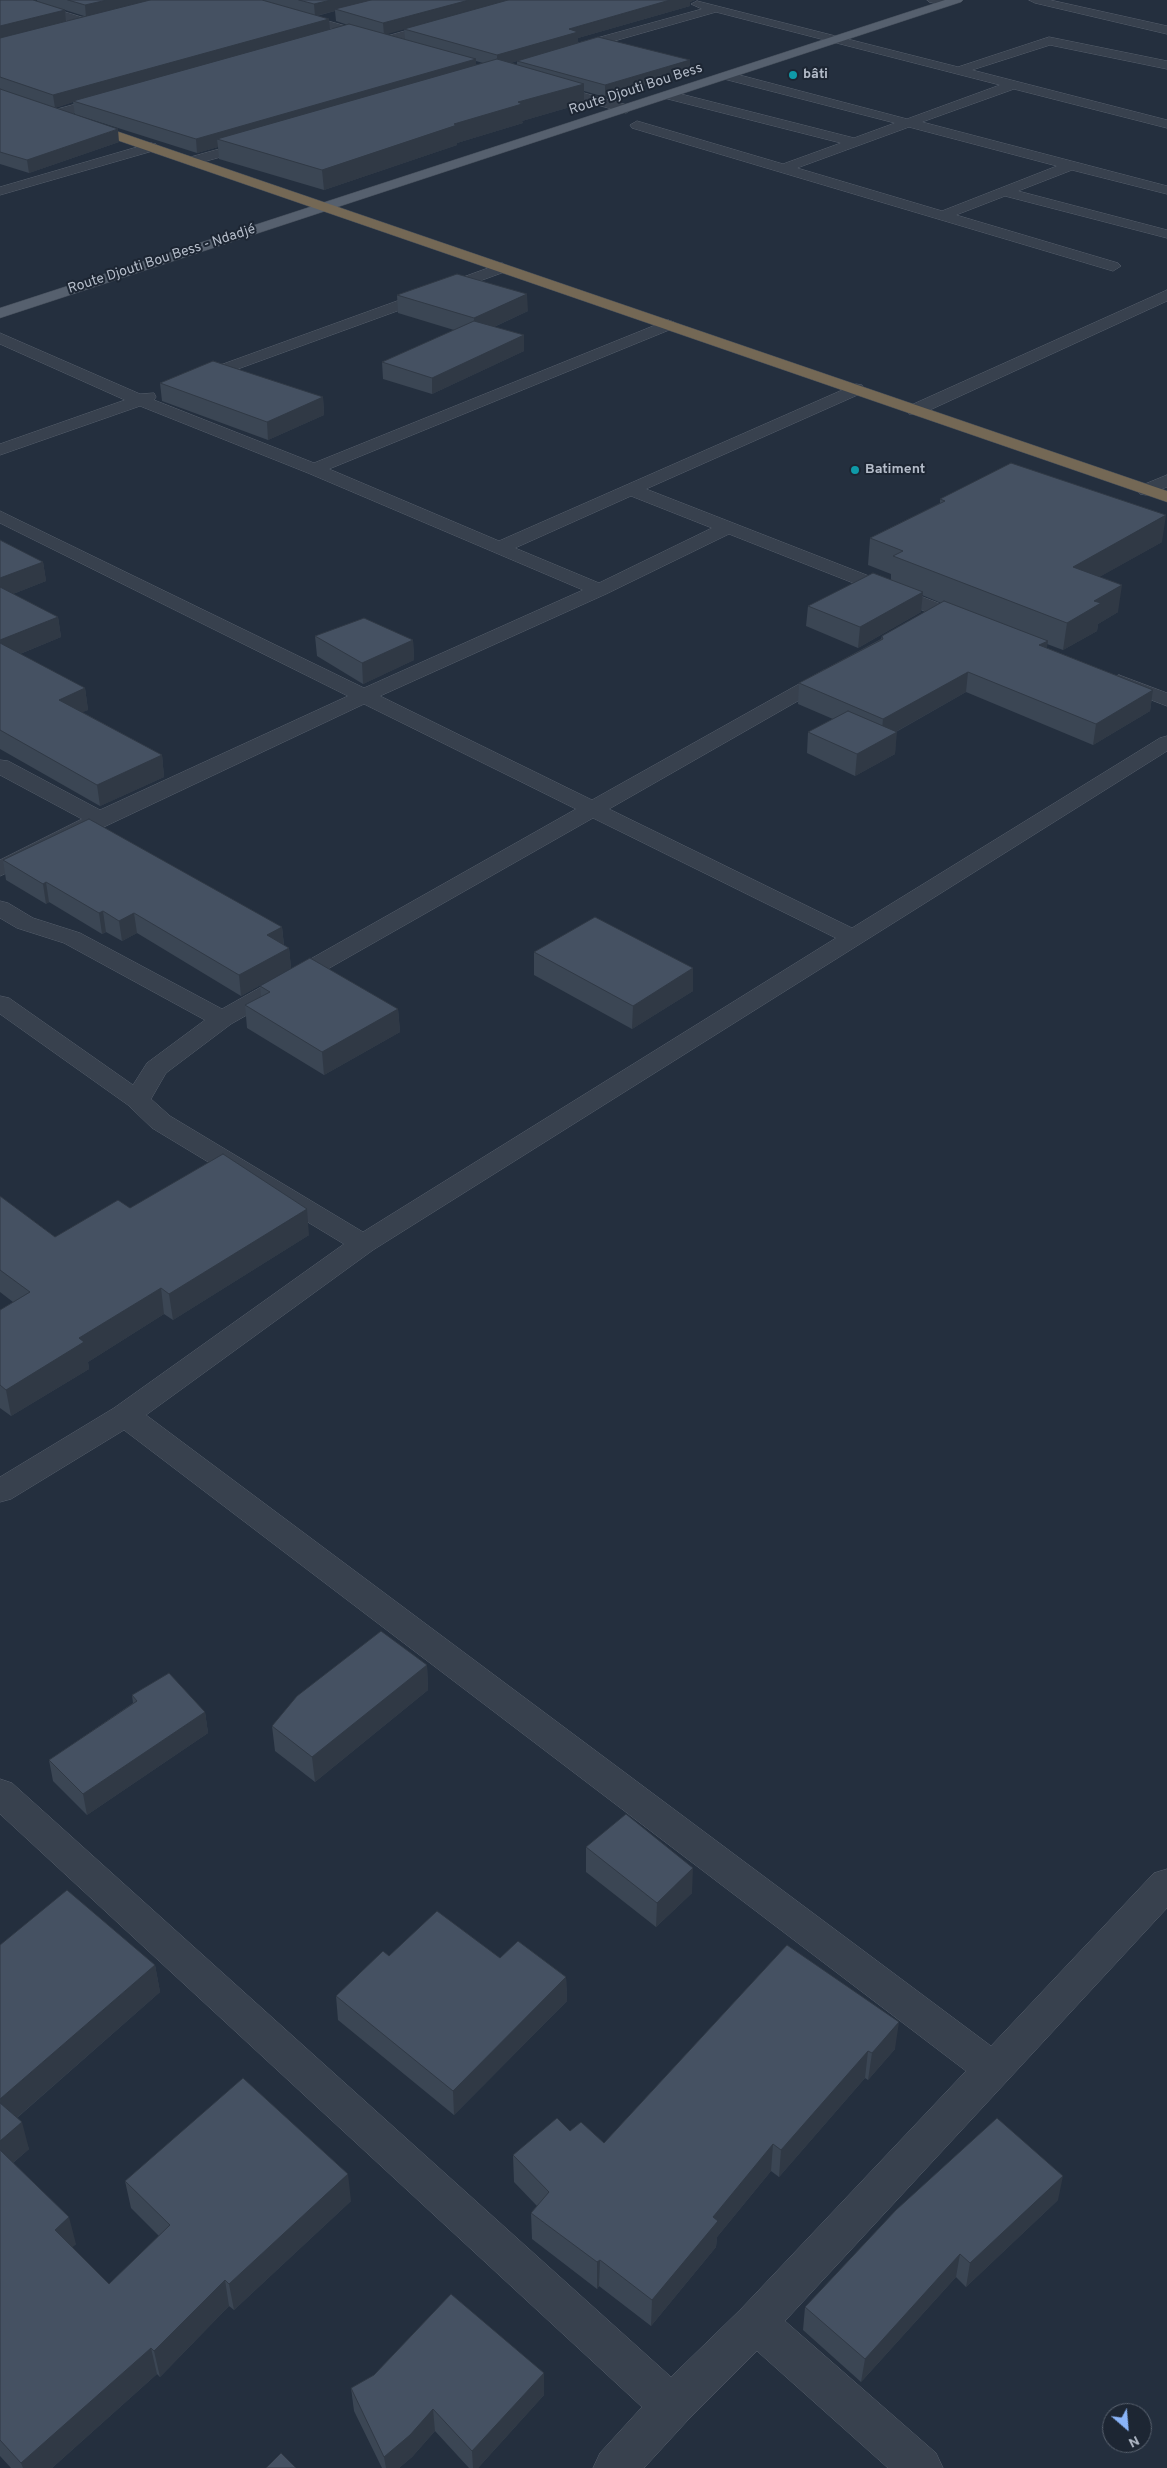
<!DOCTYPE html>
<html>
<head>
<meta charset="utf-8">
<style>
	body { margin:0 }
	#map { position:relative; width:1167px; height:2468px; overflow:hidden; background:#242f3e; font-family:Overpass,sans-serif }
	canvas { display:block }
	.north { position:absolute; left:1102px; top:2403px; width:50px; height:50px; box-sizing:border-box; background:#1d2633; border:1px solid #59626f; border-radius:50%; rotate:153deg; font-size:14px; font-weight:700; line-height:20px; text-align:center; color:#b4bcc9 }
	.north::after { content:''; display:block; margin:auto; width:18px; height:22px; background:#8ab4f8; clip-path:polygon(50% 0,100% 100%,50% 72%,0 100%) }
</style>
</head>
<body>
<div id="map">
<canvas width="1167" height="2468"></canvas>
<div class="north">N</div>
</div>
<script>
const context = document.querySelector('canvas').getContext('2d');
context.lineJoin = 'round';
function toPath(rows) {
  const path = new Path2D();
  for (const r of rows) {
    path.moveTo(r[0], r[1]);
    for (let i = 2; i < r.length; i += 2) path.lineTo(r[i], r[i + 1]);
  }
  return path;
}
function stroke(path, color, width, dash) {
  context.strokeStyle = color;
  context.lineWidth = width;
  context.lineCap = dash ? 'butt' : 'round';
  context.setLineDash(dash || []);
  context.stroke(path);
}
function fillPath(path, color) {
  context.fillStyle = color;
  context.fill(path, 'evenodd');
}
function write(font, color, halo, rows, align = 'center') {
  context.font = font + ' Overpass,sans-serif';
  context.lineWidth = 4;
  context.setLineDash([]);
  context.textBaseline = 'middle';
  context.strokeStyle = halo;
  context.fillStyle = color;
  for (const [text, x, y, turn = 0] of rows) {
    context.save();
    context.translate(x, y);
    context.rotate((+turn || 0) * Math.PI / 180);
    context.textAlign = isNaN(turn) ? turn : align;
    if (halo) context.strokeText(text, 0, 0);
    context.fillText(text, 0, 0);
    context.restore();
  }
}
const minor = toPath([
	[8,0,26,0,91,20,93,23,91,26,83,26,10,2,8,0],
	[234,0,253,0,378,35,380,38,440,21,446,25,444,28,383,45,377,41,236,2,234,0],
	[927,0,949,0,953,3,947,6,929,2,927,0],
	[1029,0,1050,0,1167,26,1167,34,1035,3,1029,0],
	[697,1,958,67,1049,37,1167,61,1167,69,1050,45,972,70,1167,120,1167,128,1014,89,922,122,1167,186,1167,194,1072,170,1018,191,1167,230,1167,238,1005,196,956,215,1118,263,1121,266,1113,271,632,128,630,125,637,121,783,164,841,143,664,98,663,95,669,91,854,138,895,123,724,79,722,76,728,72,907,119,1000,85,716,12,572,53,566,49,568,46,702,9,691,4,697,1],
	[909,127,1057,166,942,211,797,168,909,127],
	[548,83,631,106,632,109,626,113,544,90,542,87,544,84,548,83],
	[109,95,114,96,115,99,114,102,55,118,48,114,50,111,109,95],
	[255,139,260,140,262,143,260,146,192,165,185,161,187,158,255,139],
	[151,143,156,144,158,147,156,150,0,195,0,187,151,143],
	[502,263,510,268,507,271,202,382,196,384,190,382,188,379,190,376,502,263],
	[1167,290,1167,301,921,414,909,414,907,410,909,406,1167,290],
	[668,320,674,322,676,325,674,328,329,469,499,541,856,384,862,385,864,389,862,393,646,489,974,617,977,621,974,625,960,625,729,534,606,594,380,696,592,800,824,670,831,668,838,670,841,674,838,678,609,809,852,928,1160,738,1167,736,1167,751,373,1250,146,1415,991,2046,1154,1873,1167,1869,1167,1908,785,2321,936,2453,943,2468,888,2468,757,2351,687,2421,644,2468,593,2468,600,2453,642,2407,0,1814,0,1779,12,1783,671,2377,741,2309,966,2071,124,1430,11,1499,0,1502,0,1477,114,1408,344,1244,152,1128,128,1105,0,1014,0,996,9,998,133,1085,147,1063,205,1020,64,943,17,928,0,918,0,901,8,903,33,918,80,933,222,1009,576,809,364,704,0,876,0,860,82,819,0,775,0,760,8,761,100,810,348,696,0,523,0,511,364,688,583,590,308,473,140,406,0,455,0,444,125,400,0,344,0,333,140,394,154,393,156,397,154,400,314,463,668,320],
	[631,496,712,528,599,583,515,548,631,496],
	[593,818,836,938,363,1232,170,1116,151,1099,166,1073,231,1024,593,818],
	[1167,475,1167,487,1146,495,1140,494,1137,490,1140,486,1167,475],
	[1119,675,1167,693,1167,706,1112,685,1109,681,1112,677,1119,675]
]);
const major = toPath([
	[945,0,963,0,961,2,0,318,0,308,945,0]
]);
const highway = toPath([
	[84,120,1167,491,1167,502,79,127,77,124,84,120]
]);
stroke(minor, '#565f6c', 1);
stroke(major, '#414a57', 1);
stroke(highway, '#434c59', 1);
fillPath(minor, '#38414e');
fillPath(major, '#56606e');
fillPath(highway, '#746855');
fillPath(toPath([
	[0,0,37,1,37,0,695,0,690,2,690,6,578,38,578,43,690,72,605,97,584,91,584,103,522,121,523,123,457,143,457,145,324,190,219,159,218,147,197,153,77,115,119,142,29,173,0,164],
	[65,10,84,16,66,21],
	[335,11,336,21,348,25,330,30,317,16],
	[404,29,405,39,386,34],
	[476,61,483,63,476,65],
	[517,61,517,65,511,63],
	[73,102,75,115,55,108],
	[397,295,528,311,494,327,524,335,524,351,432,394,383,379,382,362,454,330,398,313],
	[160,383,323,397,324,415,268,440,162,401],
	[940,499,1162,542,1099,577,1118,612,1098,624,1097,631,1063,650,1047,644,1047,648,1153,690,1150,711,1093,745,966,692,896,732,895,754,855,776,807,753,808,732,833,719,798,704,799,683,881,639,882,636,941,603,922,595,921,612,858,648,806,626,808,606,891,580,891,574,868,565,870,538,940,503],
	[0,540,43,562,46,581,13,594,58,617,61,637,20,654,85,688,88,710,82,712,162,755,164,777,100,806,0,749],
	[315,636,413,640,414,660,363,684,317,656],
	[3,860,282,927,284,945,289,948,291,968,241,996,137,933,122,941,106,932,102,934,49,902,46,904,6,880],
	[534,952,693,968,693,991,632,1029,534,975],
	[260,986,398,1009,400,1032,324,1075,247,1028,245,1005,261,996],
	[0,1196,55,1237,130,1208,309,1235,173,1320,164,1314,88,1362,89,1369,11,1416,0,1408,0,1310,13,1302,0,1292],
	[427,1665,428,1690,315,1782,275,1751,272,1726],
	[132,1695,205,1712,208,1733,87,1815,53,1781,49,1760,133,1703],
	[586,1847,692,1893,656,1927,586,1872],
	[0,1945,155,1965,160,1992,17,2118,29,2149,13,2163,76,2244,72,2247,109,2284,159,2236,131,2208,125,2181,351,2201,234,2310,229,2306,160,2377,157,2374,52,2468,11,2468,0,2456],
	[787,1945,895,2049,868,2080,865,2078,779,2177,771,2171,717,2237,716,2247,651,2326,599,2286,597,2289,532,2239,531,2213,537,2206,514,2182,513,2155,570,2131,604,2143],
	[389,1956,500,1958,566,1977,567,2001,454,2115,338,2020,336,1996],
	[1058,2200,966,2287,956,2277,861,2382,803,2330,805,2307],
	[544,2373,544,2395,478,2468,469,2468,435,2431,412,2457,399,2468,382,2468,354,2411,351,2388]
]), '#3b4654');
fillPath(toPath([
	[107,0,155,0,86,17,85,5],
	[331,0,376,0,335,9,335,11,315,16,314,4],
	[469,0,511,0,384,35,383,23],
	[670,0,695,0,690,2,690,6,578,38,578,43,497,67,497,55,569,29],
	[65,10,66,22,0,38,0,26],
	[329,19,330,31,73,101,73,102,55,108,53,95],
	[476,59,476,72,217,139,218,147,197,153,196,139],
	[690,60,690,72,605,97,605,85],
	[584,84,584,103,522,121,523,123,457,143,457,145,324,190,322,170,518,102],
	[118,129,119,142,29,173,27,160],
	[527,294,528,311,474,336,474,318],
	[524,335,524,351,432,394,432,378],
	[323,397,324,415,268,440,267,422],
	[1166,515,1162,542,1069,594,1073,567],
	[43,562,46,581,0,599,0,578],
	[1122,585,1118,612,1098,624,1097,631,1063,650,1067,623,1094,601],
	[923,592,921,612,858,648,860,627],
	[58,617,61,637,0,662,0,640],
	[413,640,414,660,363,684,362,663],
	[1048,641,1045,661,1039,645],
	[968,672,966,692,881,740,883,719],
	[85,688,88,710,62,721,59,700],
	[1153,690,1150,711,1093,745,1096,724],
	[897,732,895,754,855,776,857,754],
	[162,755,164,777,100,806,97,785],
	[46,882,49,902,46,904,43,884],
	[103,911,106,932,102,934,99,913],
	[134,913,137,933,122,941,119,921],
	[282,927,284,947,267,935],
	[289,948,291,968,241,996,239,975],
	[693,968,693,991,632,1029,633,1006],
	[398,1009,400,1032,324,1075,322,1052],
	[307,1209,309,1235,173,1320,169,1294],
	[161,1288,164,1314,88,1362,89,1369,11,1416,6,1390,79,1338],
	[427,1665,428,1690,315,1782,312,1757],
	[205,1712,208,1733,87,1815,83,1794],
	[693,1868,692,1893,656,1927,657,1903],
	[155,1965,160,1992,5,2128,0,2110,0,2099],
	[566,1977,567,2001,454,2115,453,2091],
	[899,2022,895,2049,868,2080,872,2053],
	[868,2051,865,2078,779,2177,781,2150],
	[22,2122,29,2149,2,2172,0,2164,0,2141],
	[773,2144,771,2171,717,2237,716,2247,651,2326,652,2300,713,2217],
	[348,2174,351,2201,234,2310,229,2284],
	[1063,2176,1058,2200,966,2287,970,2263],
	[69,2217,76,2244,62,2257,55,2230],
	[960,2254,956,2277,861,2382,865,2359],
	[600,2260,599,2286,597,2289,597,2262],
	[225,2280,229,2306,160,2377,154,2351],
	[151,2348,157,2374,52,2468,23,2468,21,2463],
	[544,2373,544,2395,478,2468,473,2468,472,2451],
	[433,2409,435,2431,412,2457,399,2468,386,2468,384,2457]
]), '#303945');
const building = toPath([
	[0,0,33,0,65,10,0,26,0,0],
	[68,0,107,0,85,5,68,0],
	[150,0,262,0,329,19,53,95,0,77,0,38,150,0],
	[299,0,331,0,314,4,299,0],
	[371,0,469,0,383,23,335,9,371,0],
	[508,0,670,0,569,29,578,32,497,55,404,29,508,0],
	[349,24,476,59,196,139,73,101,349,24],
	[598,37,690,60,605,85,517,61,598,37],
	[497,59,584,84,518,102,522,104,454,124,457,125,322,170,217,139,497,59],
	[0,89,118,129,27,160,0,152,0,89],
	[457,274,527,294,474,318,397,295,457,274],
	[474,321,524,335,432,378,382,362,474,321],
	[213,361,323,397,267,422,160,383,213,361],
	[1011,463,1166,515,1073,567,1122,585,1094,601,1101,603,1067,623,893,556,903,551,870,538,945,501,940,499,1011,463],
	[0,540,43,562,0,578,0,540],
	[873,573,923,592,860,627,808,606,873,573],
	[0,587,58,617,0,640,0,587],
	[944,601,1048,641,1039,645,1153,690,1096,724,968,672,883,719,799,683,883,639,882,636,944,601],
	[364,618,413,640,362,663,315,636,364,618],
	[0,643,85,688,59,700,162,755,97,785,0,730,0,643],
	[848,711,897,732,857,754,808,732,848,711],
	[89,819,282,927,267,935,289,948,239,975,134,913,119,921,103,911,99,913,46,882,43,884,3,860,89,819],
	[595,917,693,968,633,1006,534,952,595,917],
	[310,958,398,1009,322,1052,245,1005,270,992,260,986,310,958],
	[223,1154,307,1209,169,1294,161,1288,79,1338,84,1342,6,1390,0,1385,0,1310,30,1292,0,1270,0,1196,55,1237,118,1200,130,1208,223,1154],
	[381,1631,427,1665,312,1757,272,1726,297,1696,381,1631],
	[169,1673,205,1712,83,1794,49,1760,137,1701,132,1695,169,1673],
	[626,1814,693,1868,657,1903,586,1847,626,1814],
	[67,1890,155,1965,0,2099,0,1945,67,1890],
	[437,1911,500,1958,518,1941,566,1977,453,2091,336,1996,383,1951,389,1956,437,1911],
	[787,1945,899,2022,872,2053,868,2051,781,2150,773,2144,713,2217,718,2221,652,2300,600,2260,597,2262,531,2213,549,2192,513,2155,557,2118,570,2131,581,2122,604,2143,787,1945],
	[243,2078,348,2174,229,2284,225,2280,154,2351,151,2348,21,2463,0,2440,0,2150,69,2217,55,2230,109,2284,170,2225,125,2181,243,2078],
	[0,2103,22,2122,0,2141,0,2103],
	[997,2118,1063,2176,970,2263,960,2254,865,2359,805,2307,896,2210,997,2118],
	[451,2294,544,2373,472,2451,433,2409,410,2435,384,2457,351,2388,374,2375,451,2294],
	[281,2453,296,2468,266,2468,281,2453]
]);
fillPath(building, '#455162');
stroke(building, '#303945', 1);
for (const [x, y, r, color] of [
	[793,75,5,"#0f9aa8"],
	[855,470,5,"#0f9aa8"]
]) {
  const dot = new Path2D();
  dot.arc(x, y, r, 0, 2 * Math.PI);
  context.fillStyle = color;
  context.fill(dot);
  stroke(dot, '#1d2633', 2);
}
write('bold 14px', '#b4bcc9', '#1d2633', [
	["bâti",803,75],
	["Batiment",865,470]
], 'left');
write('14px', '#b4bcc9', '#1d2633', [
	["Route Djouti Bou Bess",636,90,-18],
	["Route Djouti Bou Bess - Ndadjé",162,260,-18]
]);
</script>
</body>
</html>
